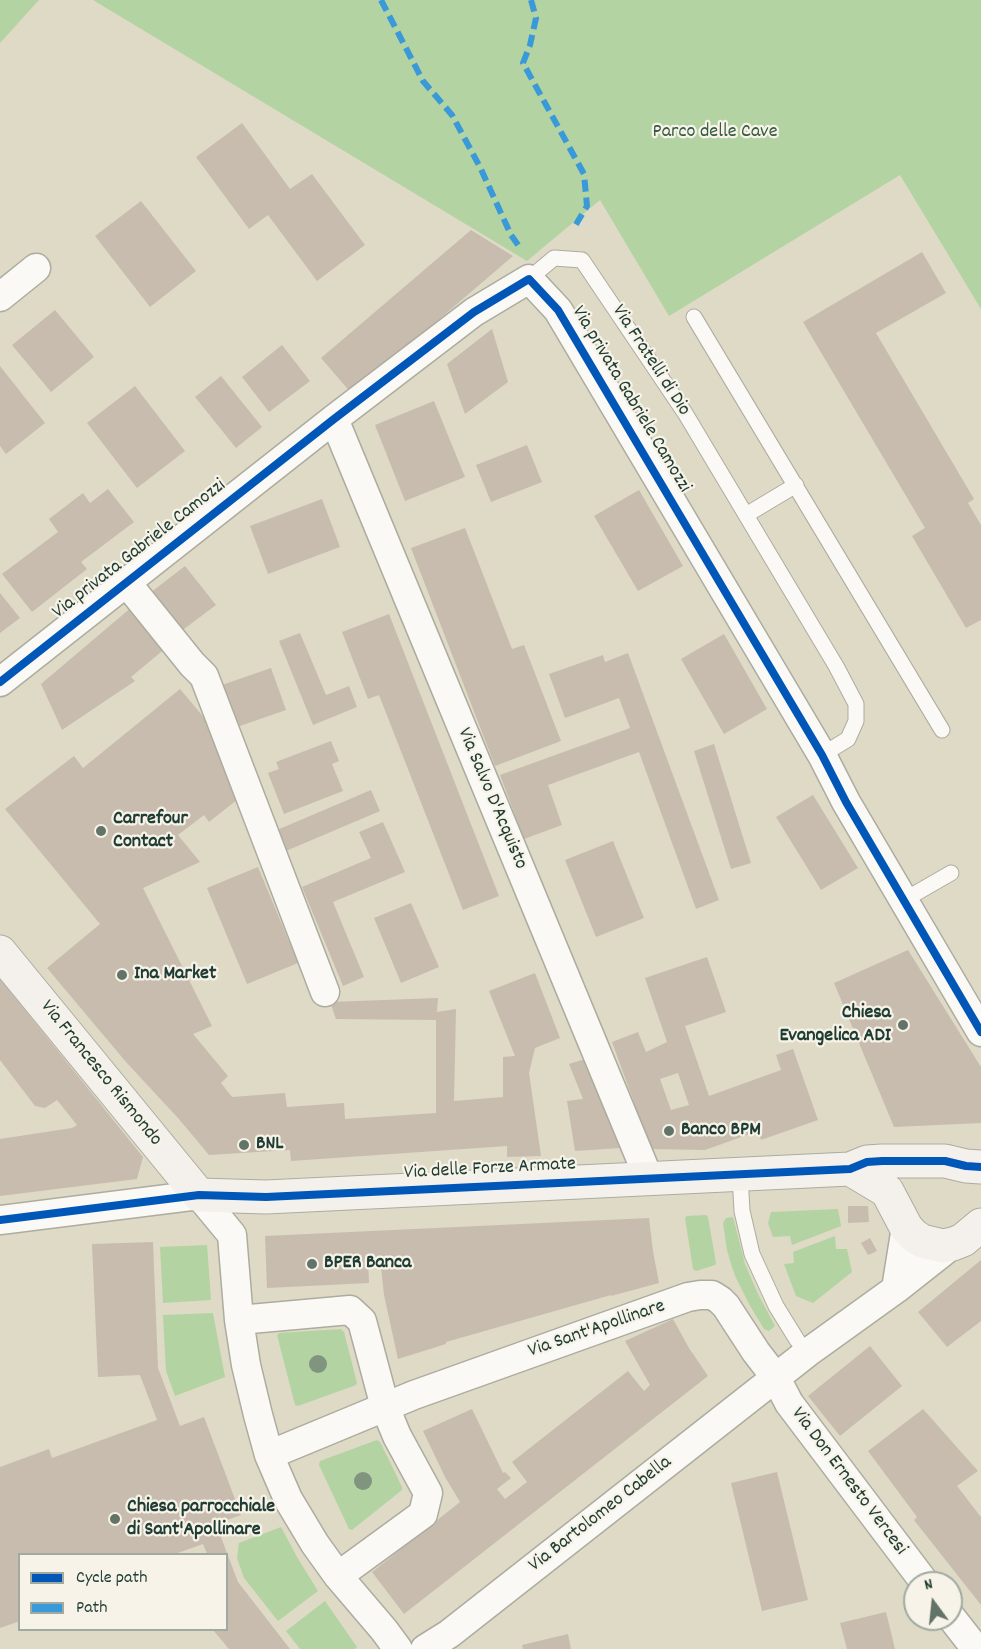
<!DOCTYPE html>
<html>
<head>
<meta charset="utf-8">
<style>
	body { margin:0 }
	#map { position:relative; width:981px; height:1649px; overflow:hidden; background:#dedac6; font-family:Dekko,sans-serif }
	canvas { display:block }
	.legend { position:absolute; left:18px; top:1553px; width:210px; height:78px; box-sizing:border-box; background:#f7f3e8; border:2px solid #a1aaa0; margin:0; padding:8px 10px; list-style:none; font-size:18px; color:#1f3d34 }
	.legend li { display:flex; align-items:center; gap:12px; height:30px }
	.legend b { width:30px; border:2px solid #a1aaa0 }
	.north { position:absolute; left:903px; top:1571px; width:60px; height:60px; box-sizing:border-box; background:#f7f3e8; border:2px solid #a1aaa0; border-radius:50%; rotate:345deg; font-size:16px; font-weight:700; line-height:24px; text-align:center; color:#1f3d34 }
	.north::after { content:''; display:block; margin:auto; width:21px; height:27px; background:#627467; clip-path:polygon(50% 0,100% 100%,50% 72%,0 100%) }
</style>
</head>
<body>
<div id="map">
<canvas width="981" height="1649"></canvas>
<ul class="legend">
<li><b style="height:8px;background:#0057b8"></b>Cycle path</li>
<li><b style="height:8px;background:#3a99d8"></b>Path</li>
</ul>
<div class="north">N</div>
</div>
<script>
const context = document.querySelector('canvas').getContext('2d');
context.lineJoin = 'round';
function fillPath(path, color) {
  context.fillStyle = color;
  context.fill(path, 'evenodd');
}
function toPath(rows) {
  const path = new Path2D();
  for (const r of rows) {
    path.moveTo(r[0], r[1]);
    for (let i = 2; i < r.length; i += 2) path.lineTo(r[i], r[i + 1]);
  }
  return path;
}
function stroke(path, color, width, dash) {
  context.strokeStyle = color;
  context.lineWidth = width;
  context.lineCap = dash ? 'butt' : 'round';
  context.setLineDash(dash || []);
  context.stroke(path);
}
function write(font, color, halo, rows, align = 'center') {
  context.font = font + ' Dekko,sans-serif';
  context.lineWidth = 4.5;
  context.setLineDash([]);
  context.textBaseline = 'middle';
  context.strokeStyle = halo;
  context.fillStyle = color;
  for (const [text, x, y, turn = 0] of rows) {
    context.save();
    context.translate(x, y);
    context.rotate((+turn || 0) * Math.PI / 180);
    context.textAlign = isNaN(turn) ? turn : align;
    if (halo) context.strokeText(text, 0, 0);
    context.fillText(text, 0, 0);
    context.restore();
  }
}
fillPath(toPath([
	[0,0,39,0,0,43],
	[93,0,981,0,981,309,900,175,669,316,600,200,527,261],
	[838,1209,841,1226,792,1245,790,1236,773,1237,768,1223,771,1212],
	[706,1215,708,1217,716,1263,715,1265,696,1271,693,1269,685,1218,687,1216],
	[733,1217,745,1264,758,1294,775,1326,769,1331,764,1329,749,1304,736,1278,731,1264,727,1250,723,1223,726,1218],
	[835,1236,836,1249,847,1249,852,1272,813,1303,796,1296,784,1264,794,1263,793,1252],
	[207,1245,211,1300,163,1303,160,1247],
	[213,1313,225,1377,175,1396,166,1371,163,1315],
	[341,1329,344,1332,357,1383,356,1385,298,1406,295,1405,277,1335,279,1333],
	[377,1440,380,1442,391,1464,402,1487,402,1490,352,1530,349,1529,319,1465,320,1461],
	[281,1527,297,1557,318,1591,278,1621,244,1578,237,1558,239,1543],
	[325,1601,357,1647,355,1649,300,1649,286,1631]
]), '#b3d3a2');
fillPath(toPath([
	[242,123,290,189,312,174,365,245,317,281,268,215,249,229,196,157],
	[141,201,196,271,150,307,95,236],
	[471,230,513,256,352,394,321,358],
	[922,252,946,293,876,333,974,499,968,503,981,525,981,620,966,628,912,536,925,528,803,322],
	[55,310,94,357,51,392,12,345],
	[492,329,508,382,465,414,447,364],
	[282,345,310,381,269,412,242,377],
	[0,366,45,423,6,454,0,446],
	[221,376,262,427,236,448,195,397],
	[135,386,185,451,137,488,87,423],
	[434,401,465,477,405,501,375,425],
	[527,445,542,482,491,502,476,465],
	[108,489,134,522,81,562,87,569,32,612,2,574,58,532,49,519,83,493,90,503],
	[639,490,683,566,638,591,594,516],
	[322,499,340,547,268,574,250,526],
	[465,528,512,649,524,645,561,741,495,766,411,548],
	[185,566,216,605,180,632,150,593],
	[0,593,20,618,0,633],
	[133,606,167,647,131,677,135,681,62,730,41,684],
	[389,614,499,896,463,910,379,695,368,699,342,632],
	[300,633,326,695,349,686,357,707,313,725,279,641],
	[724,634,767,709,724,734,681,659],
	[628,653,719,900,696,909,639,752,548,785,562,825,524,839,500,775,630,728,619,698,565,718,549,674,603,655,605,662],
	[271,668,286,710,237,727,222,685],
	[180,689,217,733,242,796,209,822,204,815,178,835,200,862,143,888,212,1026,193,1034,228,1076,221,1083,232,1097,285,1093,287,1107,344,1103,345,1119,436,1113,436,1020,336,1019,330,1002,438,998,437,1012,456,1009,454,1101,503,1097,503,1057,515,1056,489,991,535,973,560,1038,535,1048,529,1073,541,1156,507,1157,507,1146,291,1161,290,1150,209,1155,178,1118,126,1062,47,968,100,924,5,809,74,756,83,768],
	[331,741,339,761,332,764,343,791,284,814,268,773,279,769,276,762],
	[714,744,751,863,731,869,694,751],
	[371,790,380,811,286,851,277,830],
	[813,795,858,868,821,890,776,817],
	[383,822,405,872,333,902,364,977,343,986,302,887,371,858,359,832],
	[613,841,644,918,596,937,565,860],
	[258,867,298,963,247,984,207,888],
	[411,903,439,967,401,983,374,918],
	[908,950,981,1067,981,1123,894,1127,834,983],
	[707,957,726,1012,685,1026,709,1096,781,1070,776,1055,793,1049,818,1120,761,1140,758,1131,705,1150,651,1149,612,1042,638,1032,646,1052,667,1042,645,978],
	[678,1073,689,1105,671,1110,660,1079],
	[0,979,143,1157,137,1179,0,1196,0,1139,72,1128,77,1125,57,1100,45,1108,35,1106,0,1060],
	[585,1059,621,1148,575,1151,567,1101,583,1099,569,1064],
	[848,1206,868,1206,869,1222,848,1223],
	[649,1218,653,1251,659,1283,611,1296,611,1295,446,1342,446,1344,398,1359,384,1295,380,1258,368,1259,369,1283,267,1288,265,1236],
	[870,1238,877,1251,868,1255,861,1243],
	[153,1242,158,1368,180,1426,204,1417,241,1515,216,1524,238,1582,290,1649,229,1649,213,1630,226,1630,226,1554,207,1554,203,1544,175,1554,20,1554,20,1621,0,1628,0,1467,49,1449,52,1458,157,1420,140,1375,98,1377,92,1244],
	[981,1260,981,1321,947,1347,918,1312],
	[673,1319,689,1348,708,1376,404,1614,372,1572,460,1502,445,1477,423,1431,472,1409,503,1473,505,1472,511,1478,497,1489,505,1499,527,1482,512,1462,628,1371,644,1391,650,1385,625,1341],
	[870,1346,902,1386,840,1436,808,1396],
	[923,1409,978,1471,957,1486,981,1517,981,1605,914,1520,917,1517,868,1451],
	[777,1472,808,1600,762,1611,731,1483],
	[886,1612,895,1649,847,1649,840,1623],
	[568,1634,571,1649,523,1649,522,1645]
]), '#c8bcae');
const lane = toPath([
	[529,279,554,258,582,260,685,413,836,666,856,704,856,721,848,739,822,755],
	[694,317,942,730],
	[746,515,796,485],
	[904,900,951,873],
	[740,1175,742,1211,752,1254,776,1306,797,1340,807,1353]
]);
const street = toPath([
	[0,297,36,268],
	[334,419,649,1179],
	[126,582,192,664,204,676,325,992],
	[0,682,334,419,474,312,529,279,558,310,822,755,846,802,981,1032],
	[0,1220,199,1195,232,1235,239,1320,246,1365,258,1415,269,1455,288,1499,315,1544,338,1576,384,1630,398,1649],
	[896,1289,906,1227],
	[239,1320,350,1310,362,1321,385,1407,397,1436,428,1493,423,1514,338,1576],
	[269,1455,414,1395,688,1297,700,1295,712,1295,720,1300,726,1306,756,1352,776,1378,789,1403,925,1583],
	[951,1617,976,1649],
	[425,1649,449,1634,807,1353,896,1289,953,1244]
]);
const secondary = toPath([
	[0,952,199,1195,266,1197,850,1169,867,1162,882,1161,945,1161,966,1166,981,1167],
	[850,1169,887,1191,906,1227,913,1235,922,1241,943,1246,953,1244,963,1240,981,1225]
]);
stroke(lane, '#acac9f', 17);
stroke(street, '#acac9f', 31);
stroke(secondary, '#acac9f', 35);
stroke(lane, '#faf9f6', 15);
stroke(street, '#faf9f6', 28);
stroke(secondary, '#f4f1ec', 33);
stroke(toPath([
	[381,0,423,81,452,115,480,167,511,235,521,249],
	[531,0,536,18,530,45,523,63,584,174,587,206,575,226]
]), '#3a99d8', 6, [12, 6]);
stroke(toPath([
	[0,682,334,419,474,312,529,279,558,310,822,755,846,802,981,1032],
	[0,1220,199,1195,266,1197,850,1169,867,1162,882,1161,945,1161,966,1166,981,1167]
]), '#0057b8', 8);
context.fillStyle = '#81947e';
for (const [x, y] of [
	[318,1364],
	[363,1481]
]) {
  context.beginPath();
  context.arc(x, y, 9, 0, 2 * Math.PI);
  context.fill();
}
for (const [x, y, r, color] of [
	[101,831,6,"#627467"],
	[122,975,6,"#627467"],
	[903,1025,6,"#627467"],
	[669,1131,6,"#627467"],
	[244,1145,6,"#627467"],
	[312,1264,6,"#627467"],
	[115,1519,6,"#627467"]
]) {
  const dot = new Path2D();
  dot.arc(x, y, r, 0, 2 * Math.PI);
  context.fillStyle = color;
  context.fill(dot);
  stroke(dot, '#f7f3e8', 2);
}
write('20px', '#355a44', '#f7f3e8', [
	["Parco delle Cave",715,133]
]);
write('20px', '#1f3d34', '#f7f3e8', [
	["Via Fratelli di Dio",650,361,57],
	["Via privata Gabriele Camozzi",630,400,59],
	["Via privata Gabriele Camozzi",140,550,-38],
	["Via Salvo D'Acquisto",491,799,67],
	["Via Francesco Rismondo",100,1074,51],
	["Via delle Forze Armate",490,1170,-3],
	["Via Sant'Apollinare",597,1330,-19],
	["Via Don Ernesto Vercesi",848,1482,53],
	["Via Bartolomeo Cabella",601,1515,-38]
]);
write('bold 20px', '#1f3d34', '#f7f3e8', [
	["Carrefour",113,820],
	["Contact",113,843],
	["Ina Market",134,975],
	["Chiesa",891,1014,"right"],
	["Evangelica ADI",891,1037,"right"],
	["Banco BPM",681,1131],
	["BNL",256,1145],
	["BPER Banca",324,1264],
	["Chiesa parrocchiale",127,1508],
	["di Sant'Apollinare",127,1531]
], 'left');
</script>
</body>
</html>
